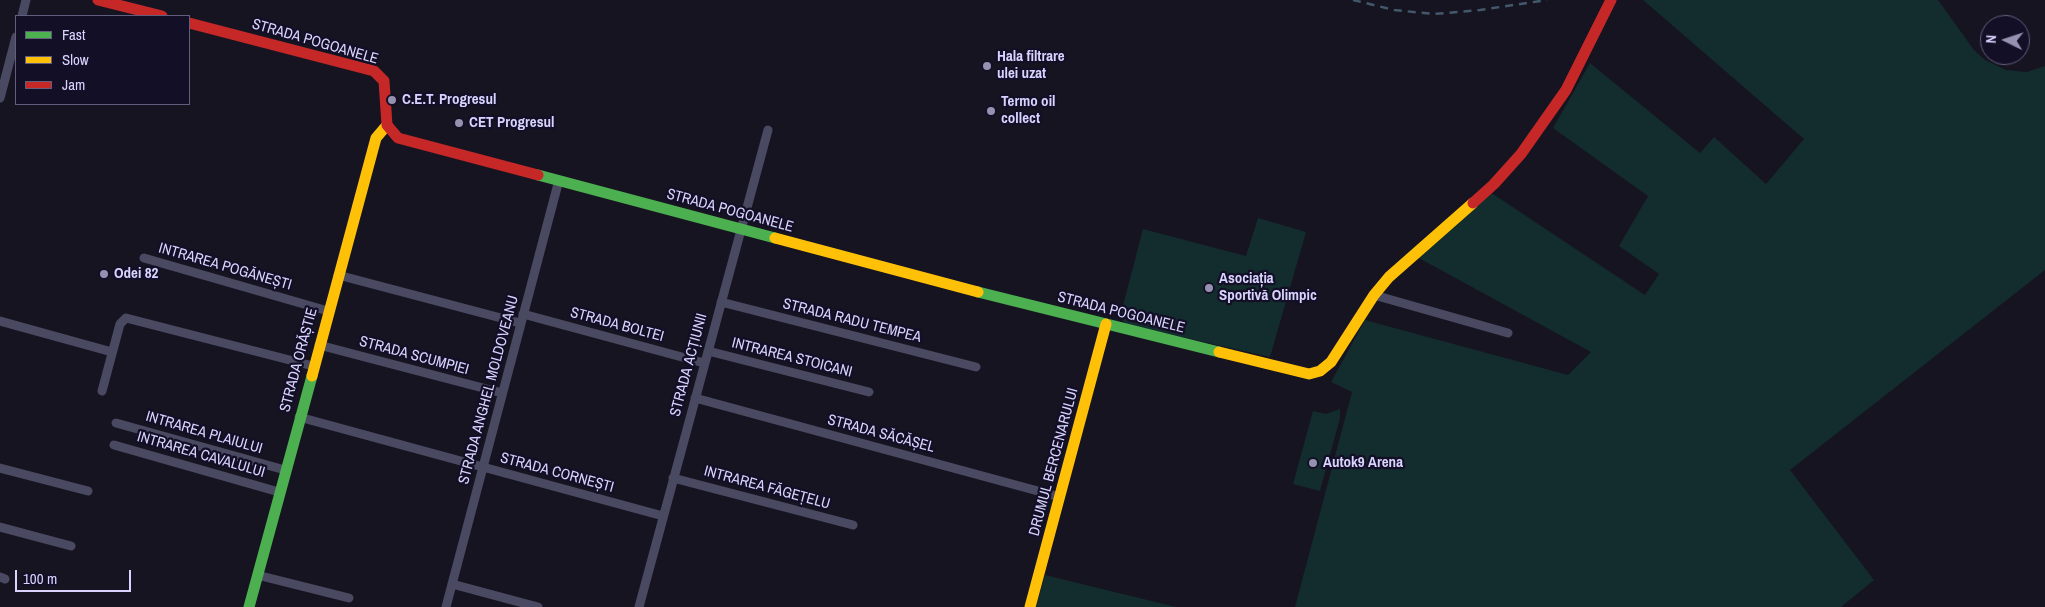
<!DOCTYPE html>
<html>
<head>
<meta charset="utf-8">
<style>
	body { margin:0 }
	#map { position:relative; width:2045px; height:607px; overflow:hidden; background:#161421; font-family:"Archivo Narrow",sans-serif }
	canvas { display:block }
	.legend { position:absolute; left:15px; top:15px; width:175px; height:90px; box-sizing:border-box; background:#130f26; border:1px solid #625e7d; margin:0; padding:6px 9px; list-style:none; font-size:15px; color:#d9d4ff }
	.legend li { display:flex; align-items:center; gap:10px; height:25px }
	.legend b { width:25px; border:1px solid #625e7d }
	.north { position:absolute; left:1980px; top:15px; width:50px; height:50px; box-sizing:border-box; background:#130f26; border:1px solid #625e7d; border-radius:50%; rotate:274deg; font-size:14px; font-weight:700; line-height:20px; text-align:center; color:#d9d4ff }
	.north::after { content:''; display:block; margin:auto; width:18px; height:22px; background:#9591b1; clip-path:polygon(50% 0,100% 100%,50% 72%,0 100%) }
	.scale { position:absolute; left:15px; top:570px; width:116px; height:22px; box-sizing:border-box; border:2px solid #d9d4ff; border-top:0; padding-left:6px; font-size:15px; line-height:18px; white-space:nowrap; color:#d9d4ff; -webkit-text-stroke:4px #130f26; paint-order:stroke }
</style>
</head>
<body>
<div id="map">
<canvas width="2045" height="607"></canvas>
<ul class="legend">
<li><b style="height:6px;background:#4caf50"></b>Fast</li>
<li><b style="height:6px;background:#ffc107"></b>Slow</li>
<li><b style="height:6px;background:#c62828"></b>Jam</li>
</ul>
<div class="north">N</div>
<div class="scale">100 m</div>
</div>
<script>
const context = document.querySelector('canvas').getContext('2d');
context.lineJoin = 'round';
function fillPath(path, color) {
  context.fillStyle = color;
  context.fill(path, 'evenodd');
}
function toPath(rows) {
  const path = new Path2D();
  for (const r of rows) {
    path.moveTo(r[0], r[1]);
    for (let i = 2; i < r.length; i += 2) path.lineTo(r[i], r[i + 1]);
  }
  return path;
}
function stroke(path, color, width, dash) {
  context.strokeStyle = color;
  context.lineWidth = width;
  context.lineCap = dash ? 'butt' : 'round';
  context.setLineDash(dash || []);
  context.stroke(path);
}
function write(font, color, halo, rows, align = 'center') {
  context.font = font + ' "Archivo Narrow",sans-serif';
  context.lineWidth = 4.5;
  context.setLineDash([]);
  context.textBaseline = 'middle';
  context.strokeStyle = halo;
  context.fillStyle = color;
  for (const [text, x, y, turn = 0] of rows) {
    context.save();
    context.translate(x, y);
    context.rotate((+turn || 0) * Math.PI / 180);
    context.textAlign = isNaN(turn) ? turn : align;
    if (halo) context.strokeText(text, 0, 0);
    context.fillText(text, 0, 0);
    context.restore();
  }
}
fillPath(toPath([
	[1643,0,1938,0,1974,50,1985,60,2006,70,2027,72,2045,66,2045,270,1790,470,1874,580,1841,607,1295,607,1352,392,1331,382,1365,320,1568,375,1591,352,1417,257,1490,192,1645,295,1659,274,1619,246,1648,196,1553,128,1590,63,1700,153,1714,137,1766,184,1804,139],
	[1258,218,1306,232,1270,357,1125,324,1120,317,1143,229,1246,256],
	[1340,409,1340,418,1320,491,1293,484,1313,411,1326,414],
	[1045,575,1176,607,1036,607]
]), '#132c2d');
stroke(toPath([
	[22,16,26,0],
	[0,98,16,37],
	[144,258,328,311],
	[338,275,520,323],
	[1374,295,1508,333],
	[721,302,976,367],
	[523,314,704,363],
	[0,321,112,352],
	[319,345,502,393],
	[708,351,869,392],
	[102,391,120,324,126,318,313,366],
	[695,398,1060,497],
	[299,417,663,516],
	[116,423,285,470],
	[114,445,279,492],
	[0,468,88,491],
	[673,478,853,525],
	[0,527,71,546],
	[257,575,349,598],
	[0,577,5,579],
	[452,584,538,607],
	[446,607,559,180],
	[639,607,768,130]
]), '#4a4962', 9);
stroke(toPath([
	[538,175,775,238],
	[978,292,1219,352],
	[249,607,312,376]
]), '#4caf50', 11);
stroke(toPath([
	[775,238,978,292],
	[1219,352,1309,374,1320,371,1331,362,1374,295,1389,277,1473,203],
	[312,376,376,138,387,125],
	[1030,607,1106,324]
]), '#ffc107', 11);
stroke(toPath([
	[98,0,162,16],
	[189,23,374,71,384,81,387,125,398,138,538,175],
	[1473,203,1494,184,1521,154,1566,90,1611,0]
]), '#c62828', 11);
stroke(toPath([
	[1353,0,1394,10,1434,14,1480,10,1547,0]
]), '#43596b', 2.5, [8, 6]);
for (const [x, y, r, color] of [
	[987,66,5,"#9591b1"],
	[392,100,5,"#9591b1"],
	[991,111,5,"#9591b1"],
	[459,123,5,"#9591b1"],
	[104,274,5,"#9591b1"],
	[1209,288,5,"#9591b1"],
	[1313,463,5,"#9591b1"]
]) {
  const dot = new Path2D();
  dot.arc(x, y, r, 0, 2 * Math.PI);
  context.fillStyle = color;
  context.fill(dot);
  stroke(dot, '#130f26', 2);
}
write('15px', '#d9d4ff', '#130f26', [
	["STRADA POGOANELE",315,42,16],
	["STRADA POGOANELE",730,211,15],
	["INTRAREA POGĂNEȘTI",225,267,16],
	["STRADA POGOANELE",1121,313,14],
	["STRADA RADU TEMPEA",852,321,14],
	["STRADA BOLTEI",617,325,15],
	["STRADA SCUMPIEI",414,356,15],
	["INTRAREA STOICANI",792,358,14],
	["STRADA ORĂȘTIE",299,360,-75],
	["STRADA ACȚIUNII",689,365,-75],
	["STRADA ANGHEL MOLDOVEANU",489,390,-75],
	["INTRAREA PLAIULUI",204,433,16],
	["STRADA SĂCĂȘEL",881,434,15],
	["INTRAREA CAVALULUI",201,455,16],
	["DRUMUL BERCENARULUI",1054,462,-75],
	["STRADA CORNEȘTI",557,473,15],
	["INTRAREA FĂGEȚELU",767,488,15]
]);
write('bold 15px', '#d9d4ff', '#130f26', [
	["Hala filtrare",997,57],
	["ulei uzat",997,74],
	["C.E.T. Progresul",402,100],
	["Termo oil",1001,102],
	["collect",1001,119],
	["CET Progresul",469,123],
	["Odei 82",114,274],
	["Asociația",1219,279],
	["Sportivă Olimpic",1219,296],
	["Autok9 Arena",1323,463]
], 'left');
</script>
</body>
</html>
